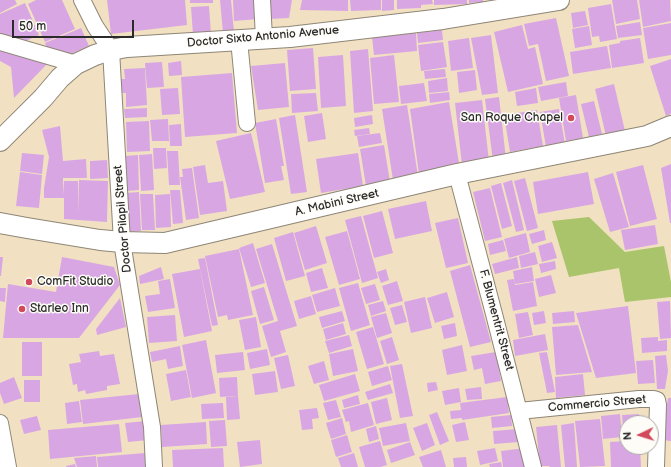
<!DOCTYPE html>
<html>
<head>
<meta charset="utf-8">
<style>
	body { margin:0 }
	#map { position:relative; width:671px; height:467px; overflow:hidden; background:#f1e1c2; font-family:"Balsamiq Sans",sans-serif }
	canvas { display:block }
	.north { position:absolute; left:619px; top:415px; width:40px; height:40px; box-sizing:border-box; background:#fdfcf7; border:1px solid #a9a8a5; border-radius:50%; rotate:266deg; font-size:11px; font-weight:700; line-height:16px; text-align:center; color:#2b2b2b }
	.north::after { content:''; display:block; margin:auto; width:14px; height:18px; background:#d1495b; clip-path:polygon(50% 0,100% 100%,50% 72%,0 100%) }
	.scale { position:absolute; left:12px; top:20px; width:122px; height:18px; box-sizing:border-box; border:2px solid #2b2b2b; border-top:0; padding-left:5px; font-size:12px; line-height:14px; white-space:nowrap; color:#2b2b2b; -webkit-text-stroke:3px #fdfcf7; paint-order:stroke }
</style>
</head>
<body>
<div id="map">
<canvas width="671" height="467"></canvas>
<div class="north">N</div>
<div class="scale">50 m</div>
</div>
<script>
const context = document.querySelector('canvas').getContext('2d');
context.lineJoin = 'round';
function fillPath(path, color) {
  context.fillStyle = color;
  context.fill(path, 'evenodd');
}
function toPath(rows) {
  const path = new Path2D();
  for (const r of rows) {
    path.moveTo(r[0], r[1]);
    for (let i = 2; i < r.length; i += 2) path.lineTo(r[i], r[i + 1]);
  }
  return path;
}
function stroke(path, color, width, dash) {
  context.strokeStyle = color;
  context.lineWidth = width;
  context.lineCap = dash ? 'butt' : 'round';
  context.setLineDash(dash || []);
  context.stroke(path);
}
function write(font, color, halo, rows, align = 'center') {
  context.font = font + ' "Balsamiq Sans",sans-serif';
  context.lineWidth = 3;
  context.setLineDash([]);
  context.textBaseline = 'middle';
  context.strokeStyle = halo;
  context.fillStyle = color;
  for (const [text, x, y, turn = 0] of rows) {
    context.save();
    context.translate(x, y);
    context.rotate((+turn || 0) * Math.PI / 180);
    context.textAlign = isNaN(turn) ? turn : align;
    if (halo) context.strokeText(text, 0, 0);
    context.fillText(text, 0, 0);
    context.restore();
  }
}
fillPath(toPath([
	[589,217,625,252,664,246,671,282,671,297,625,302,619,268,569,277,552,221]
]), '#aac46b');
fillPath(toPath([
	[0,0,15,0,17,4,0,13],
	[36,0,62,0,75,29,45,42,28,4],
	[107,0,185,0,187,25,111,34],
	[190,0,213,0,213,3,190,3],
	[220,0,231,0,234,32,223,33],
	[233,0,258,0,259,19,234,21],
	[268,0,292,0,289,18,269,19],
	[302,0,348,0,348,11,300,10],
	[350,0,381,0,381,10,351,11],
	[382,0,394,0,394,10,382,11],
	[397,0,432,0,433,4,421,5,421,8,397,9],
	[434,0,467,0,467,4,434,5],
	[469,0,483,0,483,2,469,3],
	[612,0,637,0,640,19,616,24],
	[639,0,670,0,671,21,643,27],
	[25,3,39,35,21,43,0,36,0,14],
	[611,4,617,39,600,42,599,36,592,37,588,8],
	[209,6,211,34,193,35,191,7],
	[585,11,588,25,573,28,571,13],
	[556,18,569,76,546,81,538,44,529,46,524,24],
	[640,22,642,35,618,38,616,26],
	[671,23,671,55,648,59,643,28],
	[522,25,528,49,535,47,543,84,508,92,494,32],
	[589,26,592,45,575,48,572,29],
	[81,28,89,46,66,56,49,53,45,43],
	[442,30,443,40,418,43,417,33],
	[416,33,417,51,374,55,372,37],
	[491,35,498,93,482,95,471,38],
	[469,38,473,68,451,71,448,41],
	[640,38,644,63,612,68,609,45,620,43,620,41],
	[443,42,447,67,421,71,418,45],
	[0,43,51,60,14,98,11,67,0,61],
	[607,46,611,68,573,74,570,52],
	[313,48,316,89,290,91,287,50],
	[368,49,373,111,354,113,350,51],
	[343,55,346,106,321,108,318,57],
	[394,55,399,102,374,104,370,58],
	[671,59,671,114,666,116,650,66],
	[181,61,182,75,169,76,168,63],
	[162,62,164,87,147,88,145,63],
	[285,63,289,107,258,110,251,66],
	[145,68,147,105,126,107,126,93,121,93,120,79,125,79,124,69],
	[445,69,446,77,425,79,424,71],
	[475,70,477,90,459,93,457,72],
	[232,73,237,133,185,137,181,77],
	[447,78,448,91,429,93,428,81],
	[566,82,568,96,541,101,538,87],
	[424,83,427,101,401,104,399,86],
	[614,84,625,131,606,136,595,89],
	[178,88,180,114,162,115,160,89],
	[536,88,538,103,517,106,515,92],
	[449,92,450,100,430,103,429,94],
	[316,93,318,111,292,113,291,94],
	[576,95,583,138,566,141,559,98],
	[499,97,506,159,493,161,485,99],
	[482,100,489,161,462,165,455,103],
	[594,101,602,134,589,137,581,104],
	[449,102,460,169,419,174,410,109],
	[407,105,418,176,393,180,382,109],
	[147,108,147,117,125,118,124,109],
	[559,109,565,144,546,147,540,112],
	[537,110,543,146,510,152,504,115],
	[322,113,326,139,308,142,304,116],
	[295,115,307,192,291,194,279,118],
	[372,115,373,124,355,127,354,118],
	[168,119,169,141,152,141,150,120],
	[276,119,284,166,281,166,284,180,265,183,255,123],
	[149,121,150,151,127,152,126,122],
	[181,124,182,146,170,146,169,125],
	[60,126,63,161,86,159,87,178,63,178,63,195,64,181,78,181,78,214,79,180,108,181,107,222,64,219,64,198,44,198,44,188,49,157,42,130],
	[369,128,370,134,355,136,354,130],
	[251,133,265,192,230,199,216,141],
	[380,133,382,143,359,147,357,136],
	[384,145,390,182,366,186,360,149],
	[153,148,166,148,167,168,154,169],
	[167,151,178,151,180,185,169,185],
	[22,153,44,155,42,174,20,171],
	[358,153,363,186,321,193,316,159],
	[152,154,154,190,141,191,139,155],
	[138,155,139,190,127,191,125,156],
	[107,160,108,178,90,179,90,161],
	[671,164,671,223,670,223,661,168],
	[205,165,208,183,223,181,227,211,200,215,193,167],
	[643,165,657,219,630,226,616,172],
	[192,168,199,218,186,220,180,177,183,177,182,169],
	[20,172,42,175,39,208,16,206],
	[588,172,594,204,538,214,533,182],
	[613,173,629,227,610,232,594,179],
	[525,178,538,228,527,231,514,181],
	[512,180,524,230,516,232,503,183],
	[501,183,512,226,502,229,491,186],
	[490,188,502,237,485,241,473,192],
	[170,190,180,190,183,223,173,224],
	[139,192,141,231,127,232,125,193],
	[140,194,153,194,155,230,142,230],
	[170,194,171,227,156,228,155,195],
	[426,201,432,231,395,239,388,209],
	[382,211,393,253,374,258,363,216],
	[361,216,378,278,362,283,345,220],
	[458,218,468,263,446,268,435,223],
	[655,225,658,244,625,250,621,230],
	[316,226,327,263,305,270,294,233],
	[544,230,546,240,532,244,529,234],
	[347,231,360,279,339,285,325,237],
	[293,232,305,276,286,281,274,238],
	[526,233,530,252,509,258,504,239],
	[503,240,506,251,490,255,488,244],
	[552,242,557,258,542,262,538,246],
	[253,243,265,283,251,287,239,248],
	[272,244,297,326,280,331,286,352,271,357,262,326,278,321,256,249],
	[239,249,253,315,228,320,227,315,218,317,205,256],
	[535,252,538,264,521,268,519,256],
	[0,257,3,257,1,276,0,276],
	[62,257,114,267,120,285,79,338,3,338,8,284,56,292],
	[517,257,519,268,495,274,492,264],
	[205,258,218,325,212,326,198,259],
	[555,261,556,269,541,273,539,264],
	[470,265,491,342,470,347,450,271],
	[161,267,164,279,140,284,139,276],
	[532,267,534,281,515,284,513,271],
	[322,268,328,288,311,292,306,273],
	[200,269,212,331,184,337,172,274],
	[386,269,389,280,381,283,377,272],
	[551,275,556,293,539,297,535,279],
	[170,279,175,308,148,312,145,296,160,294,158,281],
	[514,279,515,285,533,282,537,306,513,311,507,280],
	[397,281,403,301,388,305,382,286],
	[358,283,370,325,351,331,339,288],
	[375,284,380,300,366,304,361,288],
	[264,287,274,320,260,324,251,291],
	[0,288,6,288,5,302,0,301],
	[335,288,340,306,317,312,312,295],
	[447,292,454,317,435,323,427,298],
	[311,296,316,314,299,319,294,301],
	[425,297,432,328,411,333,404,302],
	[120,298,126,327,97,335,96,329],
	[383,301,386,311,371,316,368,305],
	[670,301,671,338,660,339,657,302],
	[402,305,407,322,395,325,390,308],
	[628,306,636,373,596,378,576,313],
	[342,311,345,321,322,328,319,317],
	[544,311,546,323,534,325,532,313],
	[574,311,575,322,553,324,552,313],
	[528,312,533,335,519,338,515,314],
	[386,313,392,333,377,338,371,317],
	[175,315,177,341,149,343,147,317],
	[256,317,261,347,245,350,239,320],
	[343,323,346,334,326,340,323,329],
	[455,323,457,336,444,339,441,326],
	[578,325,592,372,556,375,552,327],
	[373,327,384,364,367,369,356,332],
	[545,334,548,350,515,356,513,340],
	[349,335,352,346,329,353,325,341],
	[392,337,399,360,387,364,380,341],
	[658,337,658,341,667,340,667,351,642,353,641,338],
	[206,340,216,393,192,398,182,345],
	[22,342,42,342,42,376,22,376],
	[462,345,467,371,447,375,442,350],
	[180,346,183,366,168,369,166,359,152,362,150,352],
	[267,349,270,365,250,369,247,353],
	[353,349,358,371,333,376,329,354],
	[99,351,100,356,114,354,120,384,107,386,107,390,86,394,85,390,78,392,77,384,73,385,69,364,81,362,79,354],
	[243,352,245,370,217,373,215,355],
	[496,352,501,381,485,384,482,368,474,370,471,356],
	[547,352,555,392,547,393,539,353],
	[288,355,295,386,281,389,274,358],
	[666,355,668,371,665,389,657,389,655,356],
	[653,360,655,383,638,384,636,361],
	[324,361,329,380,314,384,308,366],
	[402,364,413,416,400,418,390,366],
	[388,366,392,380,372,386,368,372],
	[186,370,191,397,171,401,166,374],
	[275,371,278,392,255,395,252,374],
	[355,374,360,391,324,401,319,385],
	[583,374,585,395,556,398,555,377],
	[14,377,22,398,4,404,0,393,0,383],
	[237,377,238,396,220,397,219,378],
	[24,380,40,380,40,402,24,402],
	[436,382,438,390,428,392,427,383],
	[390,384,393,393,368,400,365,392],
	[481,387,482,399,467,400,465,389],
	[459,388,461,402,445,405,442,391],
	[139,394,142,417,83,424,80,400],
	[358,395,360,404,344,408,342,400],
	[238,396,240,419,227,420,226,397],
	[507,397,509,413,462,420,462,418,451,419,450,411,461,410,460,403],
	[387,398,392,420,376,424,371,402],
	[668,398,671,398,671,441,662,440],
	[336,400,341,417,328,420,323,403],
	[79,401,82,422,67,424,65,403],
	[223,403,224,418,202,419,201,404],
	[368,403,374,425,351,432,349,421,346,422,342,410],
	[317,408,319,418,312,419,313,429,302,430,299,410],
	[437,412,449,441,440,445,429,415],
	[620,414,622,437,603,439,601,416],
	[639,414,640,423,627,423,627,439,624,439,622,415],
	[511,415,512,426,492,428,491,417],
	[37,416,41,430,24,434,20,420],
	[342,418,346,434,331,439,326,423],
	[600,419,605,466,580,467,575,421],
	[225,420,227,446,211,447,209,421],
	[146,421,148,440,128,442,125,423],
	[206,422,207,444,162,447,161,425],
	[465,422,469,440,456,442,452,425],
	[406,423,410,441,383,446,379,428],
	[427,423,435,445,422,451,413,428],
	[574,423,577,467,565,467,561,425],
	[119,424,122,452,50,459,48,430],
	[557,425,561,467,550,467,549,466,540,466,536,427],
	[376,426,379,439,369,442,366,429],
	[518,429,519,442,494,444,493,431],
	[347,435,352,452,336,457,331,440],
	[260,440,262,464,240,467,237,442],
	[380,441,387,465,380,467,365,467,359,447],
	[627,441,627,447,640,447,641,467,611,467,610,442],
	[410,442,415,455,391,463,387,450],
	[223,448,224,467,173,467,172,450],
	[495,448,498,461,480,465,477,451],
	[525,448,528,467,503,467,501,451],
	[441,450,446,467,423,467,419,457],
	[145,453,146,467,98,467,97,457],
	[354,453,358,467,341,467,338,458],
	[96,456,97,467,77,467,74,458],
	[466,457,467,467,454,467,453,458],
	[501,462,502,467,490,467,489,464],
	[75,464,76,467,66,467,66,466]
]), '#d9a6e4');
const minor = toPath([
	[82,0,95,26,111,50,122,242,152,427,154,467],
	[262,0,264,38],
	[239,40,247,123],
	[0,42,76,64],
	[457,174,494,314,533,467],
	[519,411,639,399,654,399,657,400,658,405,656,467],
	[0,423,8,467]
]);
const major = toPath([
	[0,141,43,98,60,78,76,64,95,55,111,50,127,47,290,37,443,19,559,0],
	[0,223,27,228,100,240,122,242,165,243,457,174,647,136,671,126]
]);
stroke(minor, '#8e8676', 18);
stroke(major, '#8e8676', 22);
stroke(minor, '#fff', 16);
stroke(major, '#fff', 20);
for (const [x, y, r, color] of [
	[571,118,4,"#d1495b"],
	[29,282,4,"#d1495b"],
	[22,309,4,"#d1495b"]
]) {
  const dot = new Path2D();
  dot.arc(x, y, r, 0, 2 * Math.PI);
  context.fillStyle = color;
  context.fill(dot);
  stroke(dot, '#fdfcf7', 1.5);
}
write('12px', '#2b2b2b', '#fdfcf7', [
	["Doctor Sixto Antonio Avenue",263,37,-5],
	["A. Mabini Street",337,203,-13],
	["Doctor Pilapil Street",123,219,-95],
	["F. Blumentrit Street",496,320,75],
	["Commercio Street",597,404,-5]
]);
write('12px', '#2b2b2b', '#fdfcf7', [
	["San Roque Chapel",563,118,"right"],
	["ComFit Studio",37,282],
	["Starleo Inn",30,309]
], 'left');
</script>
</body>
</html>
